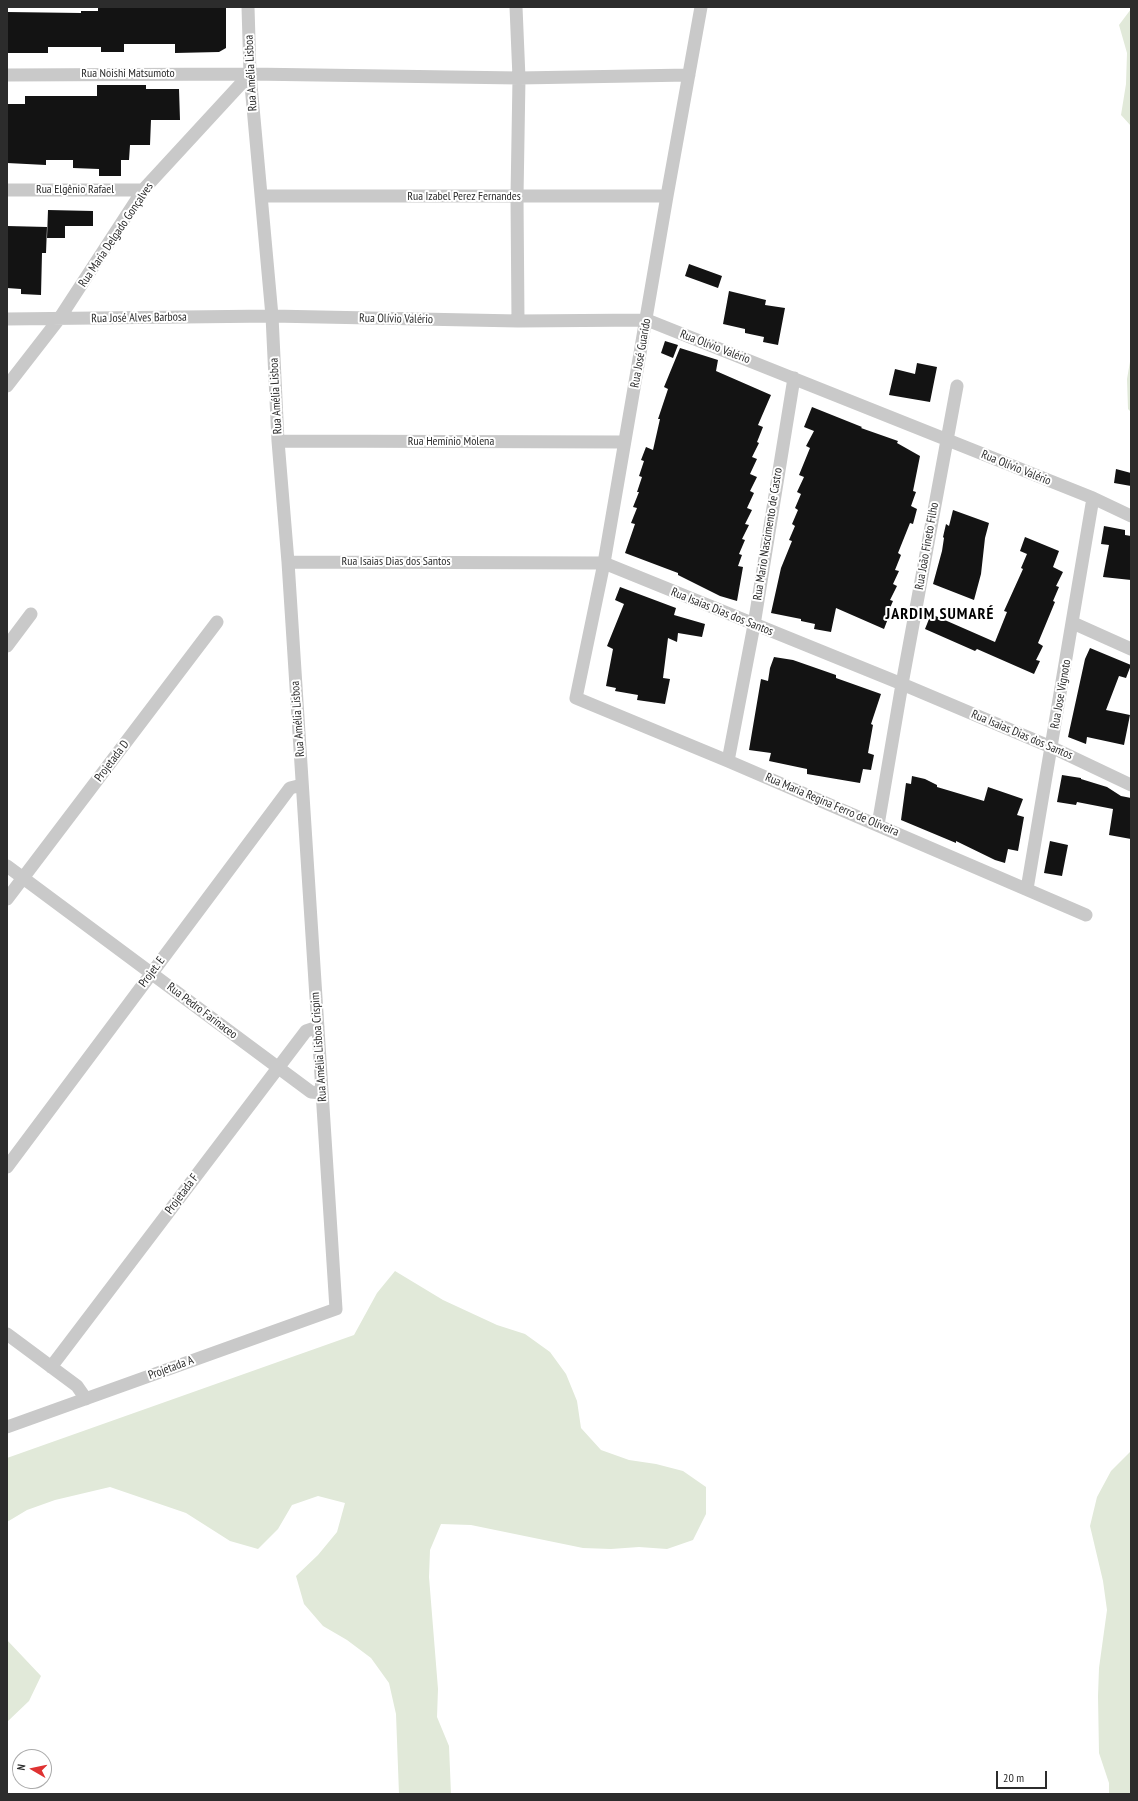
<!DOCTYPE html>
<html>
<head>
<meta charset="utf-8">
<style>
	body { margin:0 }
	#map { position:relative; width:1138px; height:1801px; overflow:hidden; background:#fff; font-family:"PT Sans Narrow",sans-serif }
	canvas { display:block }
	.frame { position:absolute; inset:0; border:8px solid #2c2c2c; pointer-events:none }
	.north { position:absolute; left:12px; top:1749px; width:40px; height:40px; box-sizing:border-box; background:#fff; border:1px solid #ababab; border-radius:50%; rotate:279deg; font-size:11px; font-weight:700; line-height:16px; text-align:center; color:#2c2c2c }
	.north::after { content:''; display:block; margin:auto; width:14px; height:18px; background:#df3232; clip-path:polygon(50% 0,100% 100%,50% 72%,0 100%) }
	.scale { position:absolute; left:996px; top:1771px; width:51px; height:18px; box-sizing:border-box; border:2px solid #2c2c2c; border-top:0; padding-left:5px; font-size:12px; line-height:14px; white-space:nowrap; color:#2c2c2c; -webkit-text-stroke:3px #fff; paint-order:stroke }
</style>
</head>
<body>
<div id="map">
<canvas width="1138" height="1801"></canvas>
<div class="frame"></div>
<div class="north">N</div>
<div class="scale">20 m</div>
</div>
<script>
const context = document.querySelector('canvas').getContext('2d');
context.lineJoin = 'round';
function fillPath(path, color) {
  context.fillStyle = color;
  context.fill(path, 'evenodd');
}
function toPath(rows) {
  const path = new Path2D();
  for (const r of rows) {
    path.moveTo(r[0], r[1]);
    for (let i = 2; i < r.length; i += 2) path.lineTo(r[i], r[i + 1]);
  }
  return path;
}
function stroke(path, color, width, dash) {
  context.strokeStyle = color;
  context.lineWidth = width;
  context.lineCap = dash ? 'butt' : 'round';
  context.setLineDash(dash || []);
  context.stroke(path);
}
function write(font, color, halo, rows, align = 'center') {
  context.font = font + ' "PT Sans Narrow",sans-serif';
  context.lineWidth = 4;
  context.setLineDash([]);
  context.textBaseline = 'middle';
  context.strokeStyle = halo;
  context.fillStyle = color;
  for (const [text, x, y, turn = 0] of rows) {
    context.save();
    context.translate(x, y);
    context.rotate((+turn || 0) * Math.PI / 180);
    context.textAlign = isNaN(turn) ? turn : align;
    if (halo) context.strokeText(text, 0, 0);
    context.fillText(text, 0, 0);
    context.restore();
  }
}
fillPath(toPath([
	[1131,9,1131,126,1121,115,1126,84,1127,53,1119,25],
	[1131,356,1131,412,1128,409,1127,379],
	[395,1271,443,1300,497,1325,525,1334,550,1352,566,1374,577,1401,581,1428,601,1450,629,1460,656,1464,683,1471,706,1487,706,1514,693,1540,667,1549,639,1547,611,1549,583,1548,471,1525,441,1524,430,1550,429,1577,438,1689,437,1717,449,1746,451,1794,399,1794,396,1714,389,1683,371,1658,347,1640,323,1626,304,1604,296,1576,318,1555,337,1532,345,1503,318,1496,292,1505,278,1529,258,1549,230,1541,186,1513,110,1487,55,1500,27,1510,7,1522,7,1458,354,1335,377,1293],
	[1131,1451,1131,1794,1109,1794,1109,1783,1099,1753,1098,1696,1099,1668,1107,1610,1103,1581,1090,1526,1097,1497,1111,1471],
	[7,1640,41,1676,29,1701,7,1722]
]), '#e1e9d9');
fillPath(toPath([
	[98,7,226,7,226,48,219,52,175,53,175,44,124,44,124,52,101,52,101,47,48,47,48,53,7,53,7,12,81,13,81,11,98,11],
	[97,85,146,85,146,89,179,89,180,120,151,120,150,145,130,145,129,160,121,160,121,176,99,176,99,169,73,168,73,160,46,160,46,165,7,163,7,104,25,104,25,96,97,96],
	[48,210,93,211,93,226,65,226,65,238,47,238],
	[7,226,47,227,46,253,42,253,41,295,21,294,21,289,7,288],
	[689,264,722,276,718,288,685,276],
	[729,291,766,300,765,305,785,308,778,345,763,342,764,337,745,333,745,329,723,324],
	[665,341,678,345,673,358,661,353],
	[680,348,718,360,716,371,771,395,758,425,763,427,757,442,759,443,752,457,757,459,750,474,757,477,750,491,754,493,747,508,752,510,745,524,749,525,742,539,745,540,739,554,742,555,738,566,743,567,737,601,720,596,678,575,678,573,625,553,635,524,631,523,637,508,633,507,639,492,637,492,642,477,639,476,644,461,641,460,646,447,653,450,660,419,658,419,668,389,664,387],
	[917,363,937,367,930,402,889,395,895,369,915,374],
	[812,407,862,427,861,428,898,441,897,443,920,456,913,491,916,492,911,506,917,509,913,524,910,523,898,553,901,555,895,570,899,571,893,584,897,586,890,600,893,601,887,615,889,616,884,629,836,608,831,632,814,629,815,624,801,621,801,619,771,613,781,568,792,541,789,540,795,526,792,524,798,510,795,508,801,494,797,492,804,477,799,475,810,448,806,446,814,431,804,427],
	[1116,469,1131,473,1131,486,1114,483],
	[953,510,989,523,985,538,981,574,974,600,933,584,942,551,944,538,943,537,946,524,949,526],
	[1104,526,1125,530,1125,535,1131,536,1131,580,1103,577,1109,545,1101,544],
	[1025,537,1059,551,1053,567,1063,572,1056,586,1059,587,1053,601,1055,602,1038,643,1043,646,1036,660,1040,661,1034,674,977,649,975,651,925,629,931,614,995,642,1007,612,1004,611,1023,569,1021,568,1027,554,1020,551],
	[620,587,676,608,674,615,705,624,702,637,678,633,677,642,668,638,663,678,670,679,665,704,637,700,638,695,615,691,616,688,606,686,613,649,607,646,624,604,615,600],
	[1090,648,1131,665,1126,678,1119,676,1106,710,1130,715,1124,745,1087,737,1086,744,1068,737,1085,659],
	[774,657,793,660,836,675,836,678,881,694,871,724,873,725,868,753,874,755,871,770,863,769,860,783,807,774,807,769,769,761,771,753,749,750,761,679,768,681,770,668],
	[1062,775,1081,778,1081,779,1107,787,1121,796,1131,798,1131,839,1109,835,1113,809,1077,802,1076,805,1057,802],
	[912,776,925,779,937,785,937,787,984,801,988,787,1023,799,1017,815,1024,817,1018,851,1008,849,1005,863,995,860,956,841,956,843,901,820,906,783,911,784],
	[1050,841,1068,845,1062,876,1044,873]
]), '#131313');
stroke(toPath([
	[516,7,519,78,517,197,518,321],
	[701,7,667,196,604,563,576,698,728,761,1086,915],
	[7,75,250,74,519,78,689,75],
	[7,190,143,190],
	[261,196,667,196],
	[7,319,272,316,518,321,647,320,1093,498,1131,516],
	[7,386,59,319,143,190,250,74],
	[278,441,624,442],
	[288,562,604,563,902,684,1051,747,1131,785],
	[1073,623,1131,649],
	[7,646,31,614],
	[728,761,754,625,794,378],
	[878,825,902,684,957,386],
	[7,866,311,1092,322,1093],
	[1027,889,1093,498],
	[7,899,217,622],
	[7,1167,290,788,302,785],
	[7,1334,77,1386,86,1399],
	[51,1367,306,1031,318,1027],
	[7,1427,336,1309,288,562,278,441,272,316,250,74,248,7]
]), '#c9c9c9', 13);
write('12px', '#2c2c2c', '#fff', [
	["Rua Amélia Lisboa",251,73,-93],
	["Rua Noishi Matsumoto",128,74],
	["Rua Elgênio Rafael",75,190],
	["Rua Izabel Perez Fernandes",464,197],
	["Rua Maria Delgado Gonçalves",116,235,-56],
	["Rua José Alves Barbosa",139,318,-1],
	["Rua Olívio Valério",396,319,1],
	["Rua Olívio Valério",715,347,21],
	["Rua José Guarido",641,353,-80],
	["Rua Amélia Lisboa",276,396,-93],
	["Rua Hemínio Molena",451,442],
	["Rua Olívio Valério",1016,468,22],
	["Rua Mario Nascimento de Castro",768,534,-81],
	["Rua João Fineto Filho",927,546,-80],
	["Rua Isaias Dias dos Santos",396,562],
	["Rua Isaias Dias dos Santos",722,612,22],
	["Rua Jose Vignoto",1061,694,-80],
	["Rua Amélia Lisboa",298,719,-94],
	["Rua Isaias Dias dos Santos",1022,735,23],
	["Projetada D",112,761,-53],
	["Rua Maria Regina Ferro de Oliveira",832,805,23],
	["Projet. E",152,972,-53],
	["Rua Pedro Farinaceo",202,1011,37],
	["Rua Amélia Lisboa Crispim",319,1047,-94],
	["Projetada F",182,1194,-53],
	["Projetada A",171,1368,-20]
]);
context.letterSpacing = '1px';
write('bold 16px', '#000', '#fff', [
	["JARDIM SUMARÉ",940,614]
]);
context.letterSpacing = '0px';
</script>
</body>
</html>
